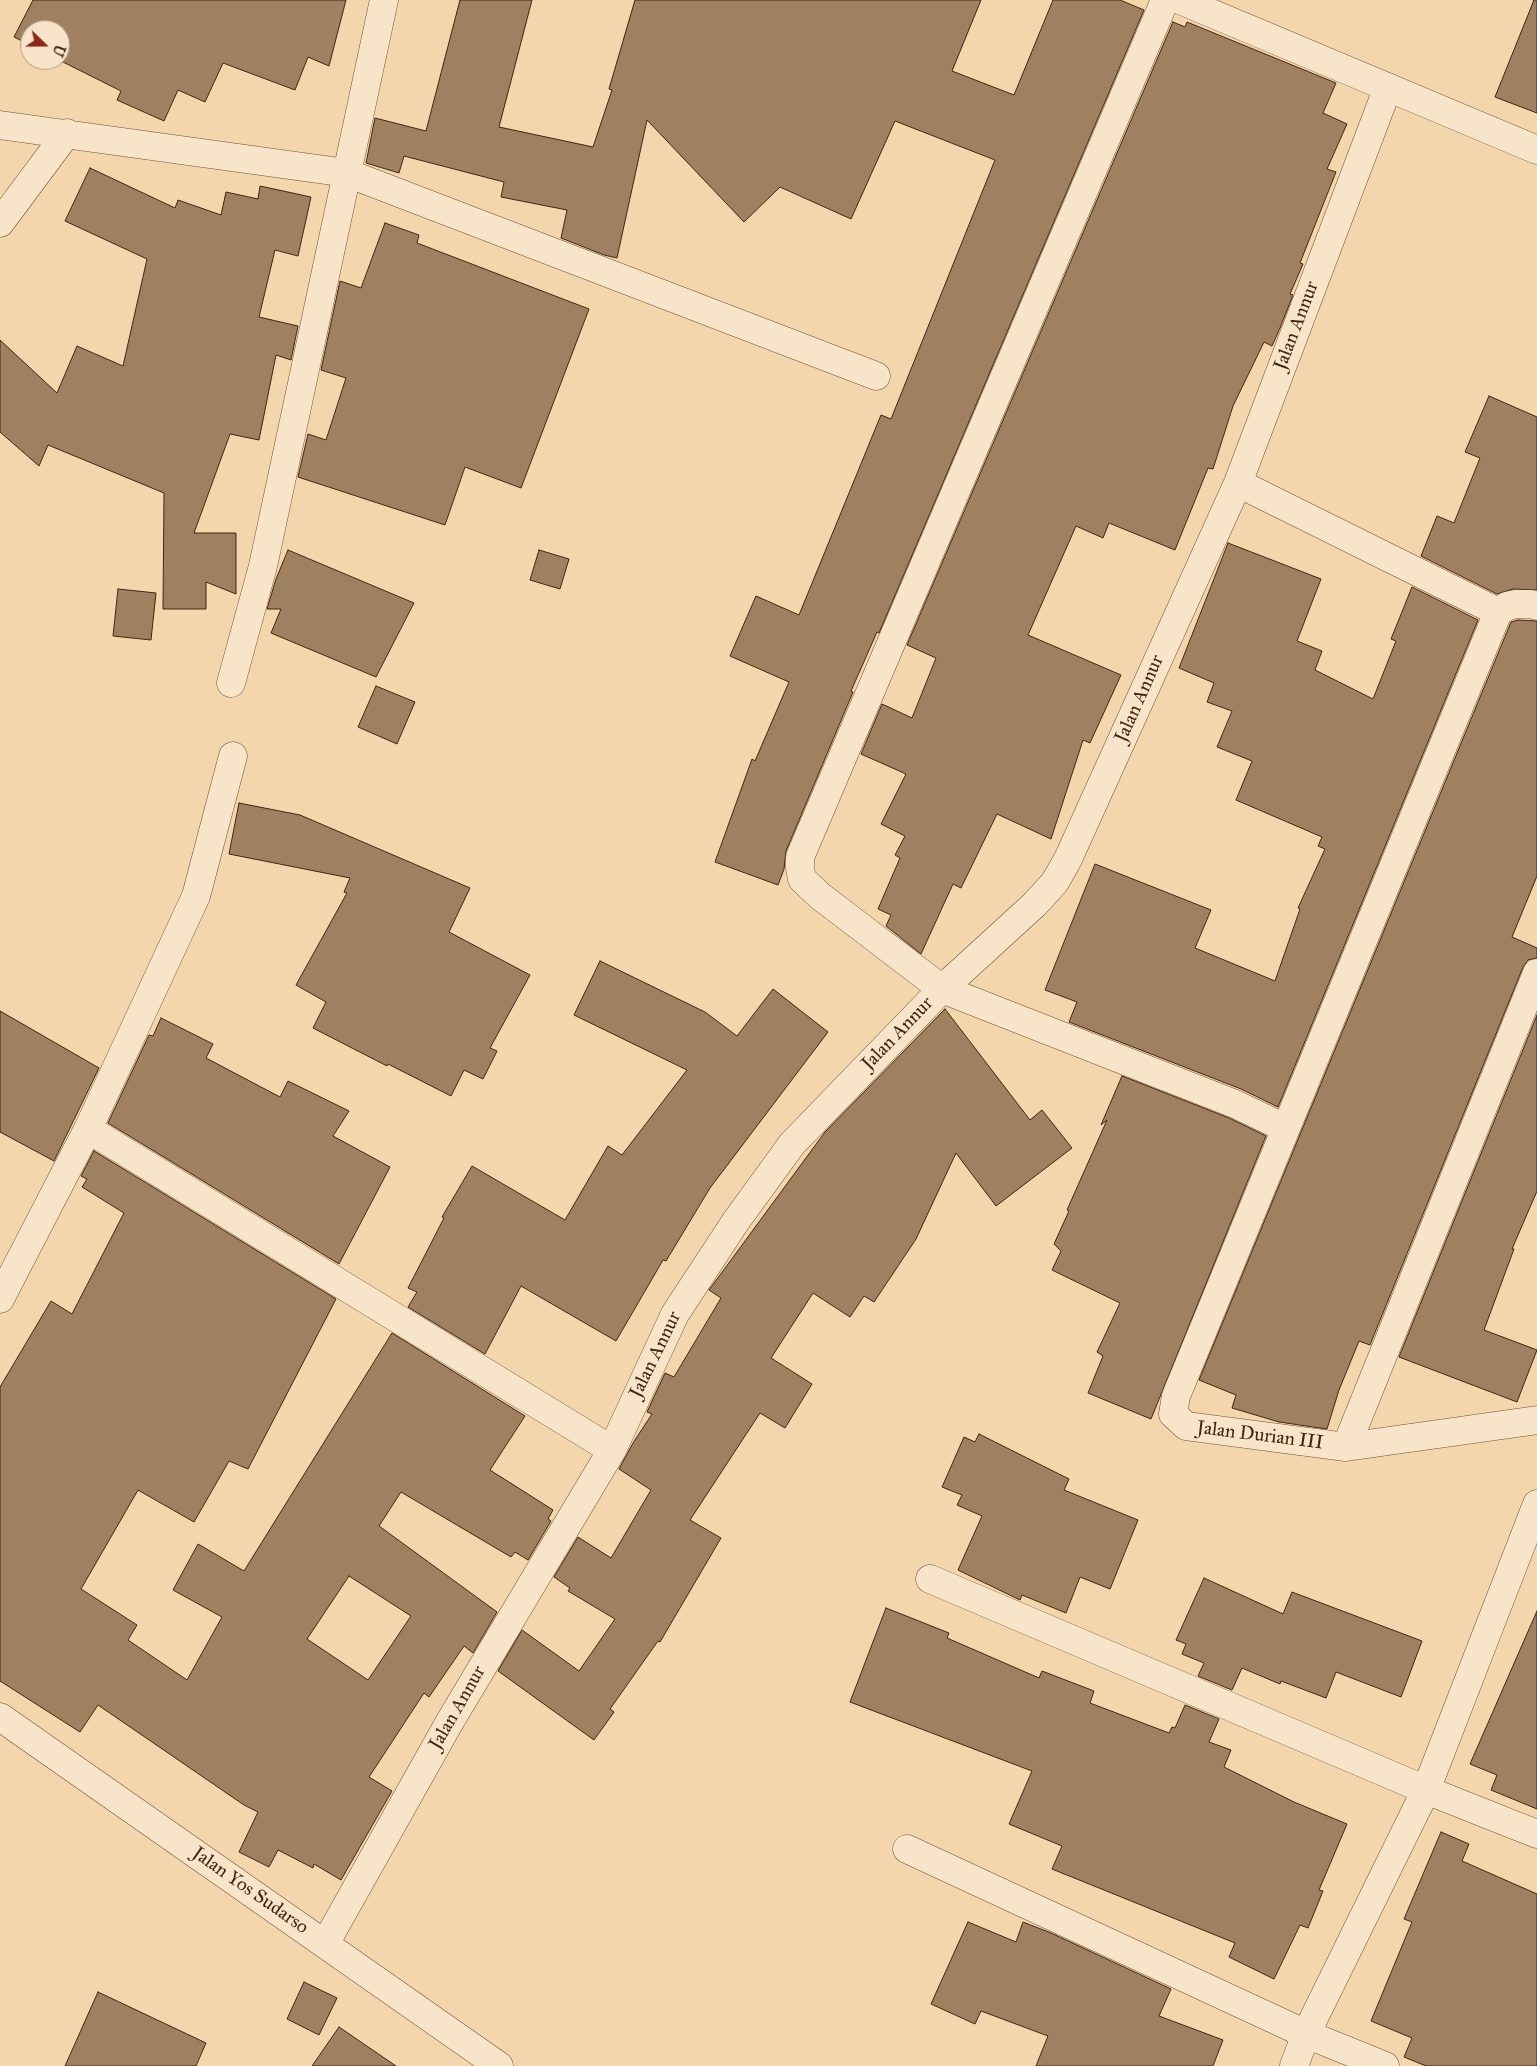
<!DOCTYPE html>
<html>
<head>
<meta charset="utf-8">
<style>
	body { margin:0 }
	#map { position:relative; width:1537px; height:2066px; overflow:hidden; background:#f3d6ac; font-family:"IM FELL Great Primer",serif }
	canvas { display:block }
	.north { position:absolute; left:20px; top:20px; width:50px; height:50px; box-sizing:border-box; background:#f7e4c9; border:1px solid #af977f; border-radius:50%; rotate:112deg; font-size:14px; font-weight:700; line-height:20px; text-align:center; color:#432411 }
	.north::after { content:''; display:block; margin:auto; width:18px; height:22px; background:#8f2418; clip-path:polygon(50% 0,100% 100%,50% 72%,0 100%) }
</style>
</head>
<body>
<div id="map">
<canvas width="1537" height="2066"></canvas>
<div class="north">U</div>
</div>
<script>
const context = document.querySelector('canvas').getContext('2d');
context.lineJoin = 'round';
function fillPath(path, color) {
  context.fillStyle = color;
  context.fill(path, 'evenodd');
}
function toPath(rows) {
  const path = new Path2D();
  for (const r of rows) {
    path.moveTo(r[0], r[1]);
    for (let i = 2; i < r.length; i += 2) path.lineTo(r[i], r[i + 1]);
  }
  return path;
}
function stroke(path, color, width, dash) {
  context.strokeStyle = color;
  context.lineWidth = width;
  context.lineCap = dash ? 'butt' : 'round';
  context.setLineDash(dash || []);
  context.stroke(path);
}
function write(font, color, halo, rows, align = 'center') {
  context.font = font + ' "IM FELL Great Primer",serif';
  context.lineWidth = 5;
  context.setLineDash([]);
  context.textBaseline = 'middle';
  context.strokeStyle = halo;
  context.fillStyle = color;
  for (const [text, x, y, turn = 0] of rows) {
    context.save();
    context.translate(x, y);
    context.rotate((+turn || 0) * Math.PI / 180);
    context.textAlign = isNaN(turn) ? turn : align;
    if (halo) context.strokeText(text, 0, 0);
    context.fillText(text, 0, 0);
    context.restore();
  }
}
const building = toPath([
	[33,0,346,0,329,66,308,57,295,90,223,63,205,102,178,90,164,121,117,100,121,91,59,60,60,30,30,30,30,45,14,37,33,0],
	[460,0,532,0,499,127,593,147,612,90,609,89,635,0,981,0,952,71,1014,95,1053,0,1120,0,1144,10,879,633,877,632,851,691,853,692,786,851,784,869,778,885,715,862,752,759,755,761,789,682,730,656,756,596,799,615,881,415,891,419,995,160,895,121,851,219,780,187,744,222,647,120,617,258,604,255,561,238,567,210,501,197,504,182,404,156,399,173,366,163,375,118,426,131,460,0],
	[1534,0,1537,0,1537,113,1495,97,1534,0],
	[1173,22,1185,27,1187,22,1336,83,1323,113,1347,124,1327,169,1336,172,1300,263,1303,264,1290,294,1293,295,1280,328,1272,346,1264,342,1233,406,1213,469,1208,468,1175,550,1109,523,1103,538,1076,526,1028,635,1121,675,1090,743,1083,740,1051,839,997,814,961,888,953,884,921,954,886,926,891,915,878,909,900,858,895,855,905,836,881,824,906,774,861,754,882,704,912,718,936,658,907,645,1173,22],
	[90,168,175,208,178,200,221,215,226,192,258,199,260,186,311,197,298,256,275,250,259,317,298,326,291,360,276,355,259,440,230,434,194,533,236,533,236,594,206,582,206,609,163,609,164,493,48,445,39,466,0,432,0,340,57,393,77,346,123,366,147,259,65,221,90,168],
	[385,223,419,235,417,243,589,309,521,488,465,467,445,525,298,477,308,434,326,440,346,378,321,370,340,281,361,288,385,223],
	[1489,396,1537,417,1537,590,1513,589,1497,594,1421,556,1437,516,1454,523,1480,458,1465,452,1489,396],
	[1228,543,1321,579,1297,641,1322,651,1315,670,1373,699,1396,641,1391,639,1412,587,1478,620,1278,1107,1241,1089,1069,1022,1077,1002,1045,990,1095,864,1211,910,1195,948,1275,981,1300,909,1298,908,1325,849,1318,846,1322,837,1236,800,1252,761,1217,747,1232,711,1207,702,1214,683,1179,668,1228,543],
	[288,550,414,603,376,677,271,633,281,609,267,609,276,579,288,550],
	[539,550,569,559,560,589,530,580,539,550],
	[118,589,156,593,151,640,113,636,118,589],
	[1518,620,1537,621,1537,876,1512,937,1537,948,1537,958,1528,960,1523,967,1370,1345,1359,1341,1339,1390,1327,1429,1279,1422,1232,1408,1236,1395,1199,1380,1511,622,1518,620],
	[376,686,415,702,397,744,358,727,376,686],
	[239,803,300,815,470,888,449,932,530,975,490,1048,497,1051,483,1079,464,1070,451,1096,388,1064,387,1066,313,1028,326,1002,296,985,347,893,344,892,350,878,229,854,239,803],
	[600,961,705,1012,737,1036,773,989,828,1032,710,1188,666,1261,663,1260,616,1341,521,1286,485,1354,408,1307,417,1292,408,1288,444,1218,442,1217,472,1166,565,1220,608,1146,622,1155,687,1070,574,1015,600,961],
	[945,1009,1030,1120,1042,1110,1072,1148,996,1206,956,1153,916,1239,874,1302,864,1296,850,1317,813,1293,771,1358,812,1384,785,1428,760,1413,690,1520,721,1538,660,1642,658,1641,610,1709,614,1712,594,1740,498,1671,522,1630,579,1671,615,1619,568,1591,570,1588,554,1577,578,1537,611,1558,651,1490,619,1469,633,1443,652,1414,647,1412,665,1373,674,1377,721,1298,709,1290,825,1132,945,1009],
	[0,1011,99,1068,54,1161,0,1132,0,1011],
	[1537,1015,1537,1191,1512,1249,1514,1249,1484,1330,1537,1350,1517,1402,1399,1357,1537,1015],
	[161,1018,213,1044,206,1058,280,1097,288,1081,349,1111,333,1136,390,1167,339,1264,108,1123,149,1035,153,1036,161,1018],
	[1122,1076,1229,1118,1266,1136,1151,1419,1088,1393,1103,1356,1097,1352,1120,1303,1052,1270,1061,1251,1054,1244,1069,1211,1067,1210,1107,1120,1101,1125,1122,1076],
	[94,1151,336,1299,248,1469,229,1461,194,1522,138,1490,81,1589,137,1625,128,1640,187,1680,222,1617,173,1590,198,1544,244,1571,392,1333,525,1416,490,1470,553,1510,548,1519,551,1521,528,1560,515,1552,511,1557,401,1492,379,1526,497,1612,473,1653,464,1646,429,1697,424,1693,369,1777,392,1791,341,1880,314,1864,313,1868,278,1850,269,1867,239,1852,258,1812,244,1805,98,1705,80,1732,0,1681,0,1387,51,1301,72,1314,124,1213,82,1187,87,1179,81,1176,94,1151],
	[349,1576,411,1616,368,1680,307,1639,349,1576],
	[979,1434,1069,1479,1064,1490,1138,1520,1110,1589,1080,1577,1066,1613,1022,1595,1020,1600,958,1570,982,1516,957,1505,962,1495,942,1487,964,1437,975,1442,979,1434],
	[1204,1578,1283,1614,1292,1592,1422,1641,1401,1697,1336,1672,1326,1698,1281,1681,1280,1684,1242,1668,1232,1690,1198,1676,1204,1663,1182,1654,1186,1644,1176,1640,1204,1578],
	[886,1608,949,1633,947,1638,1039,1678,1042,1671,1094,1691,1090,1703,1169,1733,1172,1727,1175,1728,1185,1705,1219,1719,1209,1742,1231,1750,1224,1767,1294,1802,1347,1824,1319,1890,1323,1891,1308,1928,1300,1925,1274,1979,1229,1957,1235,1943,1052,1869,1062,1846,1009,1824,1032,1771,850,1702,886,1608],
	[1537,1611,1537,1809,1491,1790,1497,1775,1470,1764,1537,1611],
	[1441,1832,1469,1844,1462,1861,1537,1894,1537,2066,1426,2066,1404,2057,1412,2038,1371,2021,1412,1922,1404,1919,1441,1832],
	[968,1922,1016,1942,1023,1922,1051,1933,1171,1989,1159,2016,1223,2040,1213,2066,1036,2066,1048,2036,981,2011,975,2024,931,2004,968,1922],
	[304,1982,337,1998,319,2035,287,2019,304,1982],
	[98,1992,206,2043,196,2066,65,2066,98,1992],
	[339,2027,396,2066,312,2066,339,2027]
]);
fillPath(building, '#9f8162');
stroke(building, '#432411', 1);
const minor = toPath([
	[1165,0,800,857,800,868,802,879,820,896,942,989,1235,1104,1285,1128],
	[1180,0,1537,150],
	[0,125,347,173,876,376],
	[0,223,67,133],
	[1238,483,1498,612],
	[1537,606,1531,604,1516,604,1507,606,1498,612,1176,1396,1173,1414,1186,1426,1346,1447,1537,1420],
	[231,683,263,566,384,0],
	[88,1129,612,1450],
	[0,1299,88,1129,196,896,233,756],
	[1346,1447,1537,973],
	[930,1579,1426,1790,1537,1834],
	[0,1717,499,2066],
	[907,1849,1306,2034,1385,2066],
	[325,1944,449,1723,612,1450,675,1314,736,1221,792,1144,942,989,1035,904,1055,882,1068,859,1238,483,1388,87],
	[1294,2066,1306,2034,1426,1790,1537,1504]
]);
stroke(minor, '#6f5038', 29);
stroke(minor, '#f7e4c9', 28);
write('19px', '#432411', '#f7e4c9', [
	["Jalan Annur",1297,326,-69],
	["Jalan Annur",1140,699,-66],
	["Jalan Annur",898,1034,-46],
	["Jalan Annur",656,1355,-64],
	["Jalan Durian III",1260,1436,7],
	["Jalan Annur",458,1708,-60],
	["Jalan Yos Sudarso",250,1891,35]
]);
</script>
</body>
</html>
